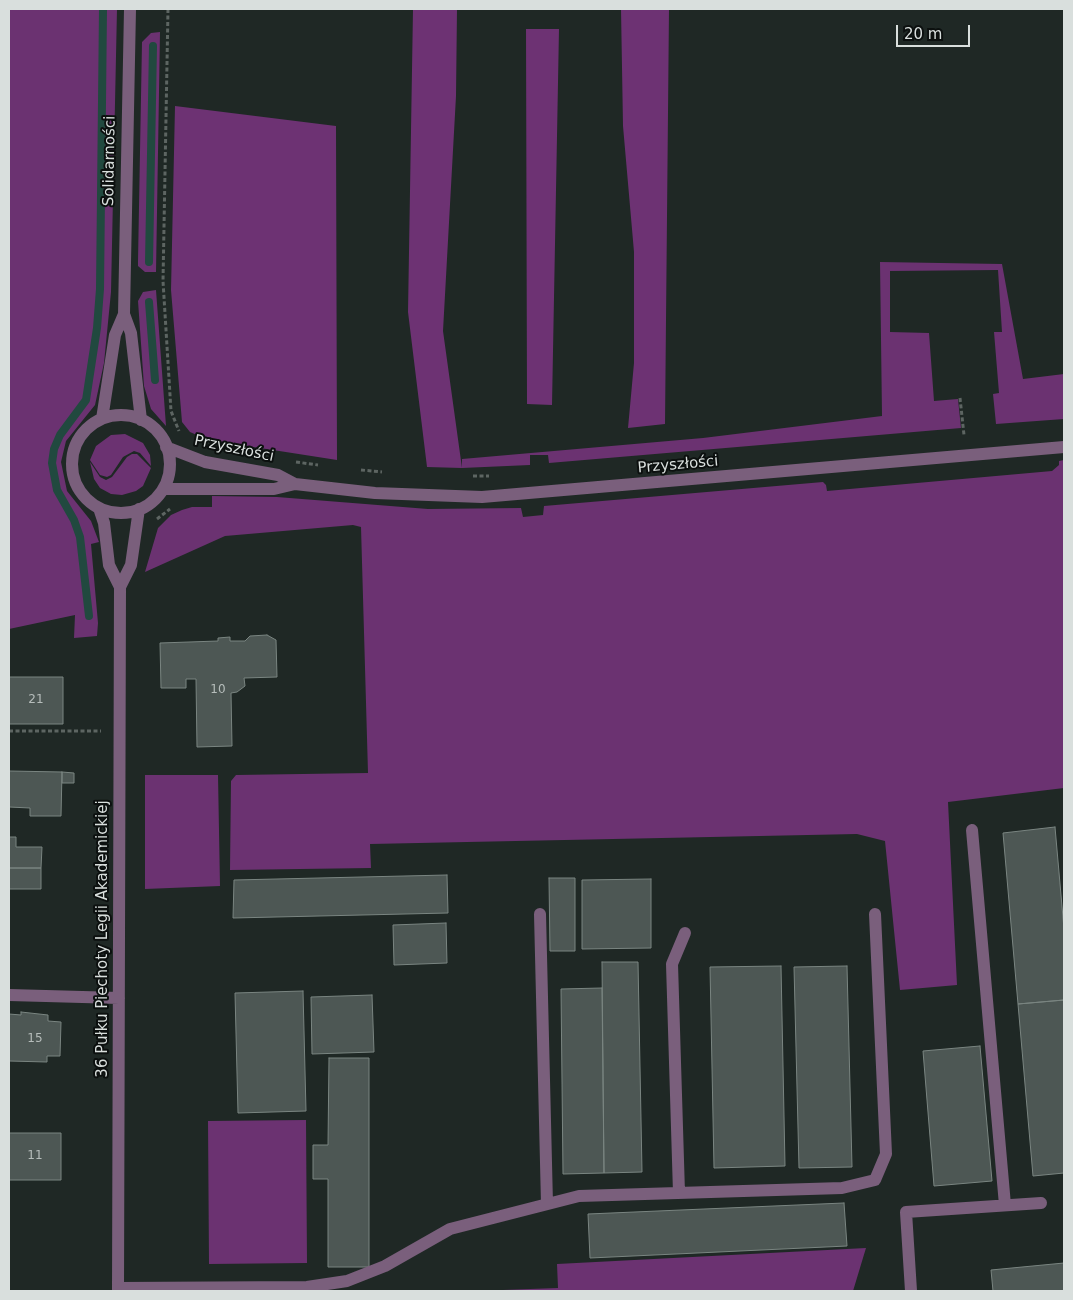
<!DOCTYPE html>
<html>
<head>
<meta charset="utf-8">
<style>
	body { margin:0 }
	#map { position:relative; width:1073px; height:1300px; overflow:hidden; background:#1f2825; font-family:"DejaVu Sans",sans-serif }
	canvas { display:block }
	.frame { position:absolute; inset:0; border:10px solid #d9dfdd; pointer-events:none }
	.scale { position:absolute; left:896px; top:25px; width:74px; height:22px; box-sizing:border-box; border:2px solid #d9dfdd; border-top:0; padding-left:6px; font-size:15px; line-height:18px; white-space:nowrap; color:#d9dfdd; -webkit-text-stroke:4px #0c100f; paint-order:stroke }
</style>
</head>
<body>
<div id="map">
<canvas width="1073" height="1300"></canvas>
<div class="frame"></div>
<div class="scale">20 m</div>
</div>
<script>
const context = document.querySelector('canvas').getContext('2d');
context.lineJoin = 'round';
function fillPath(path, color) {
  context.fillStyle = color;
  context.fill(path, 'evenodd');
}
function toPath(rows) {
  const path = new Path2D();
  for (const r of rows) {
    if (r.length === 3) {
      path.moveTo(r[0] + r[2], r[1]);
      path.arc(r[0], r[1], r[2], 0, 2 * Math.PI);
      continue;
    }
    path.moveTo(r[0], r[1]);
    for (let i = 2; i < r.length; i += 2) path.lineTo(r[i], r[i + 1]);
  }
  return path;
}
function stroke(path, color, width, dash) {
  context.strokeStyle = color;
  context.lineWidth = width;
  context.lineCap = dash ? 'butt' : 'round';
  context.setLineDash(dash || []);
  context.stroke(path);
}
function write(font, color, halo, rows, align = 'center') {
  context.font = font + ' "DejaVu Sans",sans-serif';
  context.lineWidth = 4;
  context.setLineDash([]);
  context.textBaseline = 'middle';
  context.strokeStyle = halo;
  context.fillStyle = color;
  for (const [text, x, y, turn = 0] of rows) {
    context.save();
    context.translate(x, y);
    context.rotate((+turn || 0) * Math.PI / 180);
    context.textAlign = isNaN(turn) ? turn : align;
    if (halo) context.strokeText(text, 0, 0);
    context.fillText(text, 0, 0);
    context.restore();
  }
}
fillPath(toPath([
	[9,9,117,9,111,292,104,363,95,405,66,441,61,462,67,491,91,521,99,542,91,544,98,623,97,636,74,638,75,615,9,629],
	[160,32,156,272,145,272,138,266,138,261,142,42,151,33],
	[880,262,1002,264,1023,379,1064,374,1064,419,996,424,993,394,999,393,994,332,1002,332,998,270,890,271,890,332,929,333,934,401,958,399,961,428,549,463,548,455,530,455,530,465,462,468,462,459,703,438,882,416],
	[156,290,166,426,151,409,144,386,138,301,143,292],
	[125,434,143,443,150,455,151,466,140,453,134,451,123,457,111,475,107,477,100,475,90,460,96,446,111,435],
	[132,454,137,454,151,468,143,486,136,491,122,495,111,494,100,488,94,479,90,462,100,477,106,480,112,477,127,457],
	[1064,460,1064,788,948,802,957,985,900,990,885,841,857,834,370,844,371,868,230,870,231,781,236,775,368,773,361,527,353,525,225,536,145,572,158,528,171,515,182,510,192,507,212,507,212,496,277,497,428,509,521,508,523,517,543,515,544,506,823,482,826,485,827,491,1052,471,1059,465,1059,461],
	[145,775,218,775,220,886,145,889],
	[306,1120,307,1263,209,1264,208,1121],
	[866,1248,853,1291,475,1291,558,1288,557,1264]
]), '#6b3271');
fillPath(toPath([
	[413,9,457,9,456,96,443,331,462,468,427,467,408,312],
	[621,9,669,9,665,424,628,428,634,363,634,252,623,126],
	[526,29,559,29,552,405,527,404],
	[175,106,336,126,337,460,228,443,199,436,190,432,182,422,171,290]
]), '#6d3273');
stroke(toPath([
	[149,262,153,46],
	[149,302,155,380],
	[89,616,80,537,74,520,57,490,52,463,54,449,60,435,86,400,97,328,100,289,103,9]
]), '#21493f', 8);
const building = toPath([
	[267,635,276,640,277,677,244,678,245,686,237,692,231,693,232,746,197,747,196,679,186,679,186,688,161,688,160,643,218,641,218,638,230,637,230,641,245,641,250,636,267,635],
	[9,677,63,677,63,724,9,724,9,677],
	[9,771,62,772,61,816,30,816,30,808,9,807,9,771],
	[62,772,74,773,74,783,62,783,62,772],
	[1055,827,1064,929,1064,1000,1018,1004,1003,833,1055,827],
	[9,837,16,837,16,847,42,847,41,868,9,868,9,837],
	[9,868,41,868,41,889,9,889,9,868],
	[447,875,448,913,233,918,234,880,447,875],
	[549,878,575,878,575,951,550,951,549,878],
	[651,879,651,948,582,949,582,880,651,879],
	[446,923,447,963,394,965,393,925,446,923],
	[602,962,638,962,642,1172,604,1173,602,962],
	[781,966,785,1166,714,1168,710,967,781,966],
	[847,966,852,1167,799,1168,794,967,847,966],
	[602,988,604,1173,563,1174,561,989,602,988],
	[303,991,306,1111,238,1113,235,993,303,991],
	[372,995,374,1052,312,1054,311,997,372,995],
	[1064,1000,1064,1173,1033,1176,1018,1004,1064,1000],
	[21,1012,48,1015,48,1021,61,1022,60,1056,47,1056,47,1062,9,1061,9,1014,21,1015,21,1012],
	[980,1046,992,1181,934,1186,923,1051,980,1046],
	[329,1058,369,1058,369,1267,328,1267,328,1179,313,1179,313,1145,328,1145,329,1058],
	[9,1133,61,1133,61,1180,9,1180,9,1133],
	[844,1203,847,1246,590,1258,588,1214,844,1203],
	[1064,1263,1064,1291,993,1291,991,1270,1064,1263]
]);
fillPath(building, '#4d5754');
stroke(building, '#7a8581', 1);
stroke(toPath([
	[168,9,163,281,171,411,179,431],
	[960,398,964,435],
	[296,462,318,465],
	[361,470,382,472],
	[473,476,489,476],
	[157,519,170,509],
	[9,731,101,731]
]), '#5d6562', 3, [4, 2.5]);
stroke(toPath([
	[124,314,131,333,141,420],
	[121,464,49],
	[102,419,115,335,124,314,130,9],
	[166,447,205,462,278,475,295,484],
	[163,489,274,489,295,484,375,493,482,497,1064,447],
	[99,508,104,523,109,565,120,587,118,1291],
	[120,587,131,565,139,509],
	[972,830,1005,1205],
	[540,914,547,1204],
	[9,995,119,998],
	[679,1193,672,964,685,933],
	[118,1288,307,1287,347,1281,385,1266,450,1229,579,1196,842,1188,875,1180,886,1154,875,914],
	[911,1291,906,1212,1041,1203]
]), '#7a5f7c', 12);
write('12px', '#b6bdbb', null, [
	["10",218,690],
	["21",36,700],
	["15",35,1039],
	["11",35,1156]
]);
write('15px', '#d9dfdd', '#0c100f', [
	["Solidarności",110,161,-89],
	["Przyszłości",234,449,12],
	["Przyszłości",678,465,-5],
	["36 Pułku Piechoty Legii Akademickiej",103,939,-90]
]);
</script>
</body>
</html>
